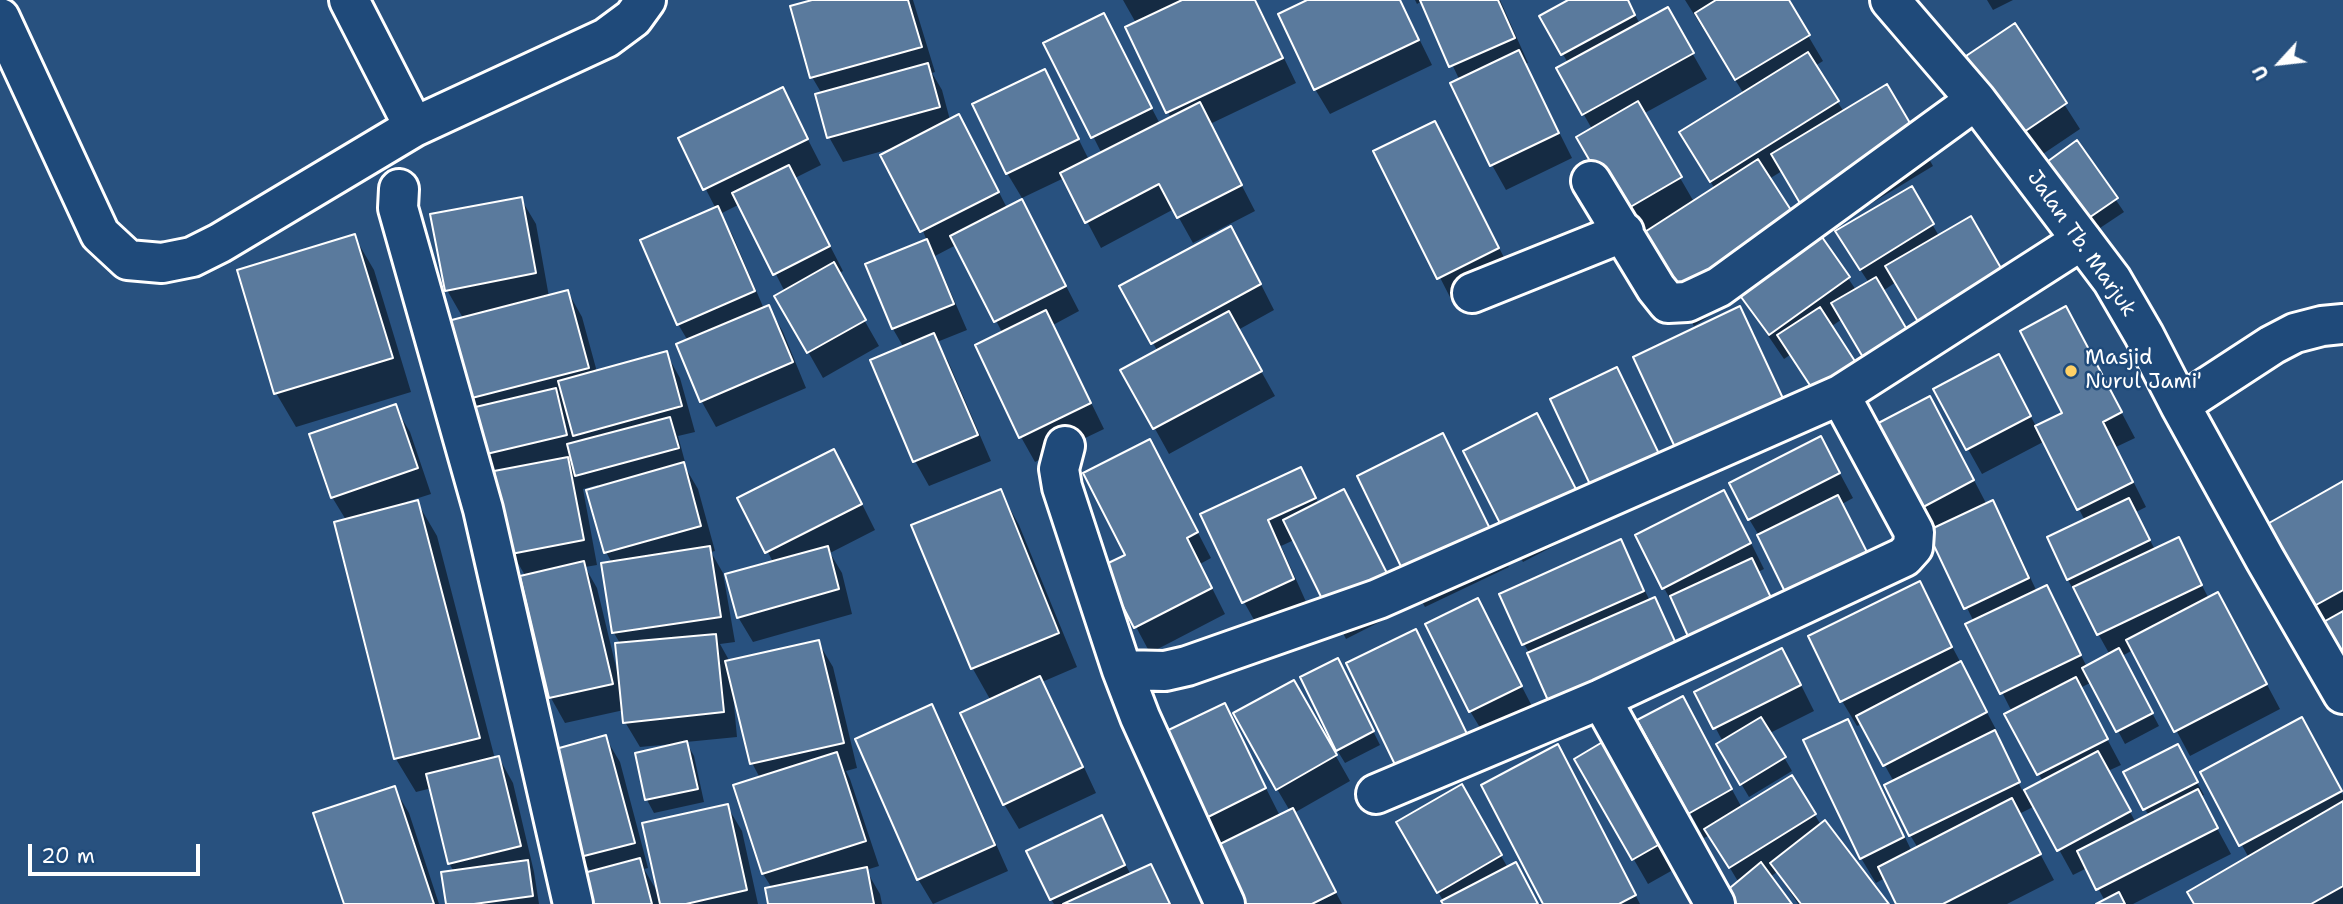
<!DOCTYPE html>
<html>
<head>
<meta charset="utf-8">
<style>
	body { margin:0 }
	#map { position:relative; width:2343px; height:904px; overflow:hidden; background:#28517f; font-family:"Shantell Sans",sans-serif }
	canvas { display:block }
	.north { position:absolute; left:2245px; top:28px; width:70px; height:70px; -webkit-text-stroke:5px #1f4a7a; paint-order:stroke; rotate:243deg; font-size:19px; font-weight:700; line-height:28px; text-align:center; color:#fff }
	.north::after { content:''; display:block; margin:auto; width:24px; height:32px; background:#fff; clip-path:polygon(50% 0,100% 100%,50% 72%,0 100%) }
	.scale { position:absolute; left:28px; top:844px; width:172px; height:32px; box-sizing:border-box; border:4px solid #fff; border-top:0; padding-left:9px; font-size:21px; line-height:24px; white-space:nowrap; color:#fff; -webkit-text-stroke:5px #1f4a7a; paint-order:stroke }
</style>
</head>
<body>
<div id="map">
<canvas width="2343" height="904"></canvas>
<div class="north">U</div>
<div class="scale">20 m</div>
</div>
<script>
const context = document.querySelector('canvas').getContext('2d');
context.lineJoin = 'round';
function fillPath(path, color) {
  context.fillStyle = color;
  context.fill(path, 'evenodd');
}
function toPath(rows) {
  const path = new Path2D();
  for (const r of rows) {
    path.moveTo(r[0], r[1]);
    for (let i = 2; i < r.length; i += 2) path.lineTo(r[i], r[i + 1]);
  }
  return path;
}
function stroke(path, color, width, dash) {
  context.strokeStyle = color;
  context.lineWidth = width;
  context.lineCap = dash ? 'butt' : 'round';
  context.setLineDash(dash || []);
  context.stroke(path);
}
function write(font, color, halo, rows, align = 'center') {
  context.font = font + ' "Shantell Sans",sans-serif';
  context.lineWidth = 5;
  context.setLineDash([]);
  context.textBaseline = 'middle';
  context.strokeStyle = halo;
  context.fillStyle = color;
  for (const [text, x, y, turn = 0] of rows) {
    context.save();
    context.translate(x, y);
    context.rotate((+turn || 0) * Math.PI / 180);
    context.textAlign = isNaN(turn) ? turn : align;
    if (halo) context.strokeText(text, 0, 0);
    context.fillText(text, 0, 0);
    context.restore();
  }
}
fillPath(toPath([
	[819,0,913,0,935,72,932,73,942,90,950,120,973,141,1007,208,1035,226,1079,311,1053,325,1104,429,1035,462,1021,437,1002,332,956,245,935,256,967,330,937,342,948,361,991,461,929,486,915,461,904,348,893,329,867,265,927,241,890,149,843,162,829,137,822,94,812,77],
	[1123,0,1256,0,1296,83,1210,124,1255,211,1193,243,1174,209,1101,248,1064,178,1022,198,1007,173,1045,72,1089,160,1102,154,1046,43,1103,15,1160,124,1171,119,1136,23],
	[1311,0,1400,0,1432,65,1330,114,1315,89],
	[1415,0,1500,0,1528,63,1525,64,1572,158,1506,190,1492,165,1460,81,1422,1,1417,4],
	[1572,0,1627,0,1640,24,1667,9,1707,79,1643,114,1694,202,1715,189,1696,158,1744,94,1685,0,1787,0,1823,61,1815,66,1844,112,1919,141,1933,166,1819,235,1856,290,1869,283,1852,257,1911,188,1939,236,1896,282,1784,359,1741,296,1694,326,1654,263,1592,129,1558,69,1568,63,1541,16],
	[1782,171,1816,228,1798,225,1769,179],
	[1987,0,2013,0,1993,10],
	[2014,26,2080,129,2034,160,1983,81],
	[782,89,821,165,795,178,843,271,838,274,879,346,823,378,777,297,785,292,740,204,720,214,732,234,764,309,769,307,783,332,806,388,716,427,702,402,678,345,688,341,678,324,716,209,680,139],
	[1435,123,1512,273,1453,303,1376,152],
	[2077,142,2124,212,2088,236],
	[521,199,536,224,549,297,568,292,582,317,597,372,666,353,680,378,695,432,678,436,685,462,682,462,698,489,715,551,711,552,723,573,735,642,720,644,730,662,818,642,833,667,857,768,846,771,850,779,879,866,866,870,880,894,882,904,770,904,772,888,763,874,735,786,760,778,752,763,735,694,733,694,737,737,686,742,694,756,704,802,654,813,647,800,637,755,673,746,673,744,640,747,625,722,624,710,565,723,551,698,522,578,526,577,512,553,498,480,494,480,469,410,463,318,447,290],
	[598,485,606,552,612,563,614,633,621,645,620,671,617,671,597,588,585,567,597,565,583,489],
	[354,236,374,270,411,392,296,427,276,393],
	[1245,253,1274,310,1238,330,1275,396,1169,454,1123,371,1158,352,1122,287],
	[1740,309,1754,334,1800,433,1696,482,1681,457],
	[2080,334,2135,438,2116,447,2146,507,2136,512,2155,550,2178,539,2209,599,2232,619,2280,709,2190,756,2133,650,2122,656,2159,726,2125,744,2092,682,2080,688,2121,765,2108,771,2136,823,2149,816,2125,773,2177,746,2204,795,2200,797,2231,854,2133,904,2100,904,2105,901,2087,868,2073,875,2035,806,2019,814,2054,880,2007,904,1898,904,1885,878,1876,883,1861,858,1847,721,1862,746,1912,852,1918,848,1910,835,1894,782,1862,724,1857,726,1842,701,1810,637,1919,584,2000,737,1998,739,2022,790,2025,792,2043,782,2007,714,2012,712,1968,625,1974,622,1931,535,1913,512,1944,423,1987,505,1992,503,2007,528,2037,592,2046,587,2087,667,2110,655,2068,580,2049,538,2085,521,2045,441,1982,474,1968,449,2012,382,2037,428,2065,413],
	[1630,395,1676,488,1611,519,1597,494],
	[395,407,410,432,431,494,406,502,407,505,417,502,437,536,495,759,499,758,513,783,534,872,539,904,448,904,454,872,449,863,432,788,416,792,396,759,346,520,332,497],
	[1537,415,1594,525,1523,562,1508,537],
	[1442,436,1509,567,1425,607,1411,582],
	[1821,438,1853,498,1842,504,1884,586,1764,544,1749,519],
	[1164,467,1211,558,1200,564,1225,614,1150,653,1104,567,1127,555],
	[1300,469,1319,504,1344,491,1405,609,1346,639,1294,540,1281,546,1307,604,1258,627,1244,602,1203,515],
	[848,476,875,530,830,553,842,573,852,614,753,642,738,617,773,562,740,499],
	[2343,483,2343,668,2308,609],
	[1000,491,1019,525,1077,667,1042,682,1054,703,1096,793,1019,829,1004,804,991,701,973,669,913,526],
	[1738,517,1764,569,1758,572,1788,632,1678,613,1664,588],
	[1620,541,1650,601,1654,599,1668,624,1691,674,1531,656,1524,644,1502,595],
	[1477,600,1535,712,1485,736,1470,711],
	[1415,631,1482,764,1415,797],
	[1344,673,1380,745,1345,763,1337,750],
	[1796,675,1814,711,1770,733,1792,771,1749,797,1718,745,1723,742,1697,693],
	[1294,682,1350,781,1294,813,1342,904,1244,904,1201,820,1224,705,1280,816,1290,811,1277,789],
	[931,706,946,732,1008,871,933,904,918,879],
	[1696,723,1742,808,1792,777,1821,825,1887,904,1798,904,1777,872,1770,877,1790,904,1739,883,1710,835,1704,838,1690,813],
	[605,737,620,762,648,868,644,869,658,893,727,806,742,831,758,904,589,904,591,873,581,856],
	[2316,744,2343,795,2343,904,2196,904,2249,858,2202,773],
	[1576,759,1687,862,1648,884],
	[1572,772,1640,904,1545,904],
	[1461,786,1508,868,1538,904,1445,904,1398,822],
	[394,788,409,813,439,904,345,904],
	[1101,818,1131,875,1151,866,1171,904,1054,904,1051,899]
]), '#0007');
const building = toPath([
	[812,0,908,0,922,47,810,78,790,6,812,0],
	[1182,0,1255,0,1283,58,1166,113,1125,27,1182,0],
	[1307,0,1400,0,1419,40,1314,90,1278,14,1307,0],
	[1420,0,1498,0,1515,38,1449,67,1420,0],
	[1568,0,1628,0,1635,15,1561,55,1539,16,1568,0],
	[1716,0,1789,0,1810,35,1735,80,1695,13,1716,0],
	[1668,7,1694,53,1582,115,1556,68,1668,7],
	[1104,13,1152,108,1091,138,1043,43,1104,13],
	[2015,23,2067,103,2018,136,1966,56,2015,23],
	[1519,50,1559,133,1490,166,1450,83,1519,50],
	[1808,52,1839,101,1710,182,1679,132,1808,52],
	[928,63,940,107,827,138,815,94,928,63],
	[1045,69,1079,139,1006,174,972,104,1045,69],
	[1887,84,1920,140,1804,210,1771,154,1887,84],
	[783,87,808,139,703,190,678,138,783,87],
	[1638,101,1682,177,1620,213,1576,137,1638,101],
	[1200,102,1242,185,1177,218,1159,184,1085,223,1060,173,1200,102],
	[959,114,999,192,920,232,880,155,959,114],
	[1435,121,1499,248,1437,279,1373,151,1435,121],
	[2077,140,2118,198,2080,224,2040,167,2077,140],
	[1758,159,1800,224,1678,302,1637,237,1758,159],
	[789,165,830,246,773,275,732,193,789,165],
	[1912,186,1934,224,1860,270,1835,231,1912,186],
	[522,197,536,273,445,291,430,214,522,197],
	[1022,199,1066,286,994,322,950,236,1022,199],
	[718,206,755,291,677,325,640,240,718,206],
	[1971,216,2005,275,1920,325,1885,266,1971,216],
	[1231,226,1261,284,1151,344,1119,286,1231,226],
	[1815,227,1850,277,1769,335,1733,286,1815,227],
	[355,234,393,358,274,394,237,270,355,234],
	[927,239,954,304,892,329,865,264,927,239],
	[834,262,866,320,807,353,774,296,834,262],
	[1876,277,1909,333,1864,359,1831,303,1876,277],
	[568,290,589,368,464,400,444,322,568,290],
	[769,305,793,362,700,402,676,344,769,305],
	[1740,306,1787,407,1680,458,1633,357,1740,306],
	[2066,306,2122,412,2103,422,2133,482,2077,510,2035,426,2062,413,2020,331,2066,306],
	[1820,307,1860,369,1817,396,1777,335,1820,307],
	[1046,310,1091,403,1019,438,975,345,1046,310],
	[1229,311,1262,371,1153,429,1120,370,1229,311],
	[934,333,978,435,913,462,870,360,934,333],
	[667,351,682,406,573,436,558,381,667,351],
	[1999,354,2031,416,1966,450,1933,389,1999,354],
	[1617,367,1663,462,1595,495,1550,399,1617,367],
	[556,388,567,435,478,456,467,409,556,388],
	[1930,396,1974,480,1912,513,1867,429,1930,396],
	[396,404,418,468,331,498,309,434,396,404],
	[1537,413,1581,499,1507,537,1463,451,1537,413],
	[670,417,679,448,575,476,567,444,670,417],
	[1443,433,1496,541,1409,583,1357,476,1443,433],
	[1821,436,1840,473,1748,520,1729,483,1821,436],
	[1150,439,1198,532,1187,538,1212,588,1134,628,1102,566,1125,555,1083,473,1150,439],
	[834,449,862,504,765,553,737,498,834,449],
	[568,457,584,540,511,554,494,471,568,457],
	[684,462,701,526,604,553,586,490,684,462],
	[1301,467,1316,498,1268,520,1294,579,1242,603,1200,514,1301,467],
	[2343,481,2343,590,2307,610,2262,527,2343,481],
	[1001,489,1059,633,971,669,911,525,1001,489],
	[1344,489,1392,583,1330,615,1283,520,1344,489],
	[1724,490,1751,543,1662,589,1635,535,1724,490],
	[1838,495,1871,560,1789,600,1757,535,1838,495],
	[2129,498,2150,540,2067,580,2047,537,2129,498],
	[418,500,480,738,394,759,334,522,418,500],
	[1993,500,2029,578,1964,609,1927,531,1993,500],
	[2179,537,2202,585,2097,635,2073,587,2179,537],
	[1621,539,1644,591,1522,645,1499,594,1621,539],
	[710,546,721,617,612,633,601,563,710,546],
	[828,546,839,589,737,618,725,574,828,546],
	[1752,558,1775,606,1691,643,1670,596,1752,558],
	[584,561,613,684,549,698,520,576,584,561],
	[1920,581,1952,647,1840,702,1808,636,1920,581],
	[2047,585,2081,655,2000,694,1965,624,2047,585],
	[2218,592,2267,684,2174,732,2126,640,2218,592],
	[1655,597,1678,648,1550,705,1527,653,1655,597],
	[1478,598,1522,686,1469,712,1425,624,1478,598],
	[2343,611,2343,665,2318,625,2343,611],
	[1416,629,1469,738,1399,773,1346,663,1416,629],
	[716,634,724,712,623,723,615,643,716,634],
	[819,640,844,743,750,764,725,661,819,640],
	[1782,648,1801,685,1713,729,1694,692,1782,648],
	[2119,648,2153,713,2116,732,2082,668,2119,648],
	[1338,658,1374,731,1336,751,1300,677,1338,658],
	[1961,661,1987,712,1883,766,1856,716,1961,661],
	[1040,676,1083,767,1003,805,960,713,1040,676],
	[2076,677,2108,739,2037,775,2004,714,2076,677],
	[1294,680,1337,755,1276,790,1233,713,1294,680],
	[1683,696,1732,789,1688,814,1637,720,1683,696],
	[1225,703,1266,788,1200,821,1158,735,1225,703],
	[932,704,995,845,917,880,855,739,932,704],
	[1761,717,1786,757,1740,785,1716,744,1761,717],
	[2302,717,2342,791,2239,846,2200,772,2302,717],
	[1848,719,1904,837,1860,859,1803,740,1848,719],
	[1995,730,2020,782,1909,836,1884,785,1995,730],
	[1616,734,1674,836,1632,860,1574,759,1616,734],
	[606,735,635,843,580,857,552,750,606,735],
	[687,741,698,789,645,800,635,753,687,741],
	[1558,744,1636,895,1619,904,1543,904,1481,785,1558,744],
	[2178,744,2198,782,2143,810,2123,772,2178,744],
	[2098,751,2131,811,2057,851,2024,790,2098,751],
	[837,752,866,841,762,874,733,785,837,752],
	[499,756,521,846,448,864,426,774,499,756],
	[1792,775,1816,814,1729,868,1704,829,1792,775],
	[1462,784,1502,855,1437,893,1396,822,1462,784],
	[395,786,434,904,344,904,313,813,395,786],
	[2198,789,2218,828,2096,890,2077,851,2198,789],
	[2012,798,2041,854,1943,904,1896,904,1878,867,2012,798],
	[2343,801,2343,886,2311,904,2194,904,2187,892,2343,801],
	[728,804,747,890,686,904,660,904,642,823,728,804],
	[1293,808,1336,892,1312,904,1242,904,1214,847,1293,808],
	[1102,815,1125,865,1050,900,1026,851,1102,815],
	[1825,820,1889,904,1801,904,1770,863,1825,820],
	[640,858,652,904,587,904,580,874,640,858],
	[528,860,533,896,474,904,446,904,441,872,528,860],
	[1516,862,1538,904,1443,904,1441,901,1516,862],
	[1761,862,1792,904,1724,904,1719,897,1761,862],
	[1151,864,1170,904,1063,904,1151,864],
	[867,867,874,904,768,904,765,888,867,867],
	[2119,892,2125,904,2096,904,2119,892]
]);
fillPath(building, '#5a7a9d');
stroke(building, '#fff', 2);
const minor = toPath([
	[349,0,414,127],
	[1890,0,1976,100,2112,280,2144,335,2180,405,2265,559,2343,694],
	[0,18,100,234,128,260,162,263,192,257,220,243,414,127,606,38,633,18,646,0],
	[1591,181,1656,288,1668,303,1687,302,1719,287,1976,100],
	[399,189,398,208,483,509,573,904],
	[1472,293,1624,232],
	[2180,405,2272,345,2295,333,2322,326,2343,324],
	[1065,446,1059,469,1062,487,1122,670,1165,671,1187,666,1378,599,1840,395,2082,240],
	[1122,670,1140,717,1225,904],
	[1601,699,1715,904],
	[1376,794,1601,699,1904,557,1913,547,1914,532,1840,395]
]);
stroke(minor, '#fff', 44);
stroke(minor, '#1f4a7a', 38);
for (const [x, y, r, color] of [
	[2071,371,7,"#ffd166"]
]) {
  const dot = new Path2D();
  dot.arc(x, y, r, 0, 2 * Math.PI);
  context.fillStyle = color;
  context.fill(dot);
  stroke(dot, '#1f4a7a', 2.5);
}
write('21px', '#fff', '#1f4a7a', [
	["Jalan Tb. Marjuk",2081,244,55]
]);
write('21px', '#fff', '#1f4a7a', [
	["Masjid",2085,359],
	["Nurul Jami'",2085,383]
], 'left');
</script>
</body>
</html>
